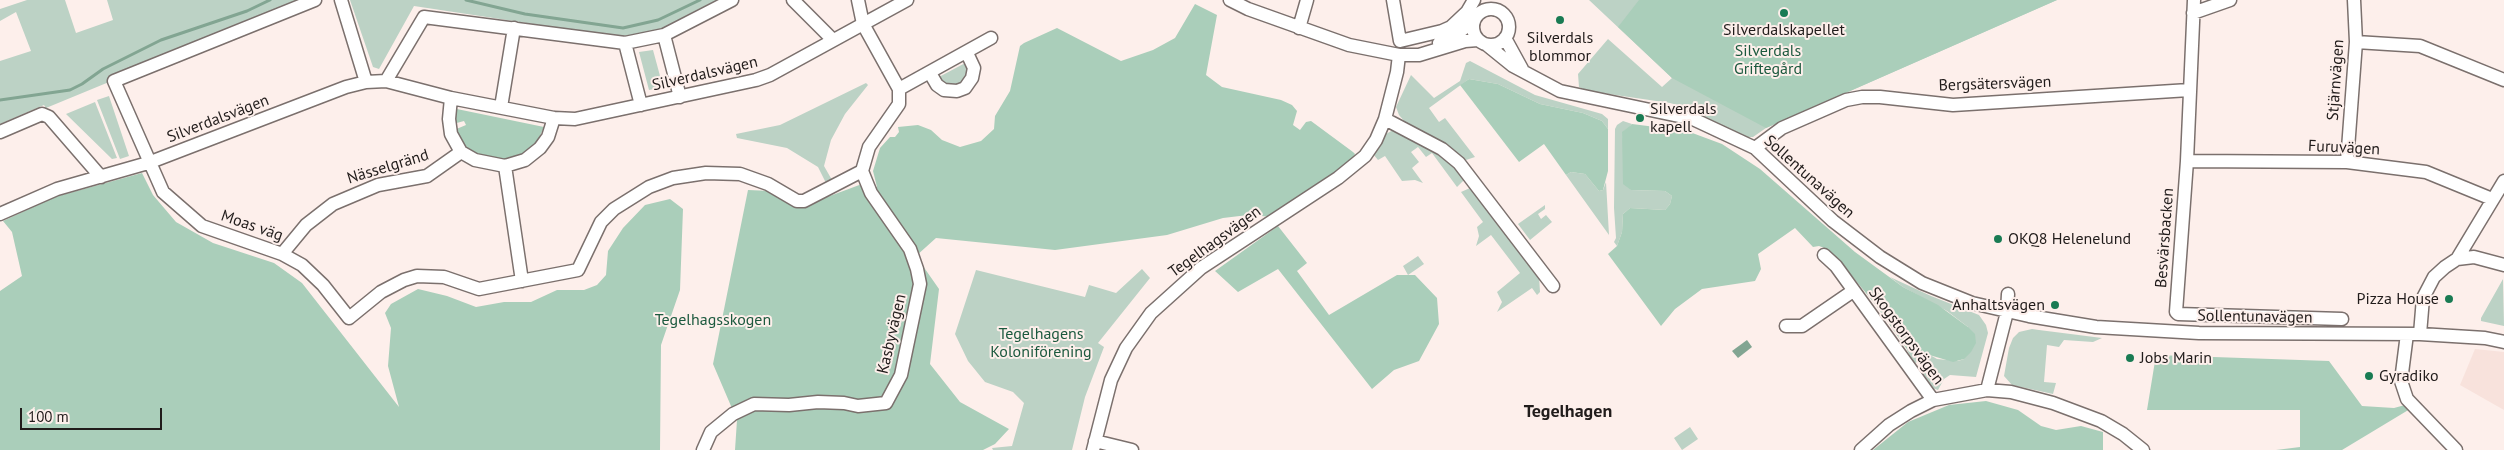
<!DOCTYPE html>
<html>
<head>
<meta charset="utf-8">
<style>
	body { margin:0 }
	#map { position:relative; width:2504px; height:450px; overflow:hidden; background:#fdefeb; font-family:"PT Sans",sans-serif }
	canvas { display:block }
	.scale { position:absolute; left:20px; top:408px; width:142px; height:22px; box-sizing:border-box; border:2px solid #211c1b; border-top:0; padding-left:6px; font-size:15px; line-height:18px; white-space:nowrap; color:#211c1b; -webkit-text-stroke:4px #fdefeb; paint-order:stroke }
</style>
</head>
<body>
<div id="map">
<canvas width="2504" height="450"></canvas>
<div class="scale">100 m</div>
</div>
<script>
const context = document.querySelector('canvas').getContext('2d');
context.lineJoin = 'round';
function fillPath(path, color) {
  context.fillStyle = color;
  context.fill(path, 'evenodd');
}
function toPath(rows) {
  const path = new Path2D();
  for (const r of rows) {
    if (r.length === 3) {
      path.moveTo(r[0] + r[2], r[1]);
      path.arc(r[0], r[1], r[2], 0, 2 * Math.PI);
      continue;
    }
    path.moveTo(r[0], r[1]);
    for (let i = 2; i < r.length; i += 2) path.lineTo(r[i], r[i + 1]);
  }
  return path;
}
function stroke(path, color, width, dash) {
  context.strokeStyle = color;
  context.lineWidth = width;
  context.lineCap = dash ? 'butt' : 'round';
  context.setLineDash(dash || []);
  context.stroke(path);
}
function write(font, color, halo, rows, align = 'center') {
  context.font = font + ' "PT Sans",sans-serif';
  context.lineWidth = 4;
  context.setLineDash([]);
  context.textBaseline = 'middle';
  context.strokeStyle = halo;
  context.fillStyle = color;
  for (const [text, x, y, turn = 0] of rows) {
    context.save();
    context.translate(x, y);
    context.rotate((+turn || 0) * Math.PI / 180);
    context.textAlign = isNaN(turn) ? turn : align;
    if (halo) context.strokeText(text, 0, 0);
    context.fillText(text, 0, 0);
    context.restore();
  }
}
fillPath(toPath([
	[2475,349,2504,352,2504,410,2460,385]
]), '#f8e2dc');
fillPath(toPath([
	[27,0,65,0,76,33,113,20,107,0,298,0,108,78,109,82,46,108,44,105,0,124,0,61,31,51,16,12,0,21,0,9],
	[350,0,719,0,662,29,619,37,414,6,379,69,373,67],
	[1589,0,2057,0,1766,128,1753,137,1743,137,1691,109,1670,103,1588,91,1579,87,1578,74,1608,39,1662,87,1672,78],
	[653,50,663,87,649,90,639,52],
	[969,61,966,82,950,87,937,78],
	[1470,61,1535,95,1602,114,1608,119,1608,129,1602,121,1583,113,1540,104,1498,84,1469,79,1429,108,1439,122,1445,118,1475,157,1466,160,1432,136,1405,122,1399,115,1396,107,1411,75,1434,98,1460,81,1466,63],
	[866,83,868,85,845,114,831,140,824,166,832,180,826,183,818,167,787,148,737,138,736,134,780,125],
	[109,96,129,156,120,159,97,100],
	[95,102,117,158,112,159,66,114],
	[1623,121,1632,124,1622,133,1631,190,1665,191,1672,196,1670,204,1665,210,1630,208,1623,214,1622,232,1617,246,1614,242,1616,238,1614,208,1615,129,1617,125],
	[1393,130,1441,154,1466,178,1457,187,1432,153,1426,157,1418,147,1411,152,1419,162,1412,168,1423,183,1415,180,1402,181,1385,156,1378,160,1373,154,1386,134],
	[1571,172,1585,174,1599,191,1603,190,1606,182,1609,235,1566,175],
	[1470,188,1473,188,1539,276,1540,292,1537,295,1532,288,1497,312,1502,302,1497,292,1520,273,1491,235,1476,246,1479,236,1477,227,1483,222,1461,192],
	[1545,205,1545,209,1538,214,1541,219,1546,215,1552,222,1530,240,1518,224],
	[1418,256,1424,264,1408,275,1403,266],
	[1142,269,1150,278,1098,343,1104,347,1085,397,1072,450,993,450,992,448,1012,446,1024,403,1013,392,985,382,968,361,955,334,976,270,1085,297,1089,285,1116,293],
	[1890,277,1931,296,1979,315,1986,325,1988,333,1976,377,1950,375,1944,379,1938,390,1932,388,1920,370,1929,364,1927,360,1924,357,1914,364,1906,348,1925,352,1937,359,1958,361,1964,359,1968,327,1947,311,1903,287],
	[2503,279,2504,326,2481,321,2481,318],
	[2032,329,2039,330,2102,338,2093,342,2064,340,2059,347,2047,345,2044,382,2056,383,2053,394,2012,385,2004,376,2009,348,2013,338,2019,332],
	[1690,427,1698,439,1682,450,1674,438]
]), '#bcd2c5');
fillPath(toPath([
	[1639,0,2057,0,1766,128,1672,78,1618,27],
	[1195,4,1217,15,1206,75,1222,87,1281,100,1292,105,1297,111,1293,125,1300,130,1306,122,1311,121,1353,152,1355,154,1352,161,1274,217,1248,215,1223,218,1167,235,1055,250,936,238,916,256,939,289,930,364,960,402,1009,429,995,444,983,450,735,450,737,420,713,364,748,190,771,191,803,206,862,184,877,187,873,171,880,148,890,137,895,137,899,132,898,127,918,125,931,130,942,140,960,147,981,141,994,129,995,116,1010,91,1020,46,1024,43,1057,28,1121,61,1153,50,1175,38],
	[1469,79,1498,84,1540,104,1583,113,1602,121,1608,129,1608,171,1603,190,1599,191,1585,174,1571,172,1566,175,1544,144,1519,162,1460,85],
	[452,108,544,127,537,142,527,152,515,158,492,161,467,150,454,130,466,125,464,121,453,124],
	[1632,124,1687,131,1722,144,1760,169,1855,252,1903,287,1938,305,1968,327,1975,334,1976,343,1971,352,1964,359,1953,362,1906,348,1875,304,1837,258,1827,249,1819,246,1813,247,1795,228,1758,254,1761,269,1755,281,1702,289,1675,309,1661,326,1608,254,1617,246,1622,232,1623,214,1630,208,1665,210,1670,204,1672,196,1665,191,1631,190,1623,184,1622,132],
	[142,173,153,195,176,222,213,243,274,263,302,283,399,407,388,366,391,328,385,313,391,304,418,289,447,296,476,307,504,302,531,302,557,290,584,290,597,285,606,275,608,251,623,228,645,205,670,199,683,209,680,290,661,345,660,450,0,450,0,291,22,276,12,232,3,221,55,197],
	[1278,226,1307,263,1297,271,1329,315,1397,275,1415,275,1437,298,1439,324,1419,361,1394,370,1372,389,1278,269,1238,292,1215,271],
	[2156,355,2329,361,2362,406,2394,408,2405,405,2410,409,2342,450,2276,450,2300,447,2300,410,2147,410],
	[1986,401,2018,410,2041,426,2056,430,2081,426,2103,432,2103,450,1873,450,1908,422,1949,405]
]), '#aaceba');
fillPath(toPath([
	[1747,340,1752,347,1738,358,1732,351]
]), '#82a592');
stroke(toPath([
	[466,0,525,14,623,28,658,20,700,0],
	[0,100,70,90,82,84,103,69,161,40,247,11,270,0]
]), '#82a592', 3);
const minor = toPath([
	[315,0,114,81,163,192,202,226,282,254,302,265,323,285,349,318,381,292,404,280,417,276,444,277,479,289,578,270,601,222,614,209,649,187,673,178,706,173,740,174,768,184,797,201,804,201,862,171],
	[341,0,366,82],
	[793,0,833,40],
	[1230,0,1248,9,1349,45,1399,55,1419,55,1465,41,1478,40],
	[1393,0,1400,41,1442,31,1451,27,1467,12,1474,0],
	[2194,0,2187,161,2176,312,2178,314,2342,319],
	[1491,27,18],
	[2193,13,2230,0],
	[1299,28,1307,0],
	[664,35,680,97],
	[1505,38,1522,69],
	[2356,42,2420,46,2504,80],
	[625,43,641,105],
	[1439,43,1457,34,1474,20],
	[1487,45,1513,66,1560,91,1693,119,1755,148,1833,221,1880,257,1922,283,1972,303,2029,316,2096,327,2199,333,2420,334,2485,338,2504,342],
	[930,73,937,85,944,90,957,91,965,88,972,78,974,68,967,53],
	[386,81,424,17,625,43,664,35,732,0],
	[899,89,991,38],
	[451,98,449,119,451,134,461,152,475,160,505,166,525,160,540,148,548,137,554,118],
	[501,107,514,28],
	[1385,119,1442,149,1459,163,1553,286],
	[0,132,42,114,49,117,101,177],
	[1755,148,1782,128,1846,100,1862,97,1880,97,1953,105,2189,90],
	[2187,161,2347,162,2426,172,2492,199],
	[2347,162,2356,42,2354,0],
	[505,166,522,281],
	[0,214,57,189,148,163,346,87,366,82,386,81,451,98,554,118,575,119,756,80,770,75,907,0],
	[282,254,306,225,333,204,378,185,427,176,461,152],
	[1824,255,1836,266,1933,400],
	[2457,259,2504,181],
	[1786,326,1802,326,1853,291],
	[2407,334,2401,381,2407,399,2456,450],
	[2420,334,2423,298,2434,277,2445,267,2457,259,2474,257,2504,265],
	[1987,390,2007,312,2008,294],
	[1095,441,1132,450],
	[703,450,711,432,733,414,754,404,789,405,818,402,844,403,858,406,886,403,901,375,920,284,917,269,910,249,871,193,862,171,869,147,899,104,899,89,863,24,858,0],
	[1093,450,1111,380,1126,348,1151,313,1201,268,1338,178,1365,156,1376,140,1385,119,1397,72,1399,55],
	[1861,450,1889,425,1911,411,1933,400,1987,390,2011,392,2053,403,2101,421,2123,434,2143,450]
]);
stroke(minor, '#7b706d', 15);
stroke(minor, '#fff', 12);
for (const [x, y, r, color] of [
	[1784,13,5,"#197b53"],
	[1560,20,5,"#197b53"],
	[1640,118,5,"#197b53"],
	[1998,239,5,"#197b53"],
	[2449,299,5,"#197b53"],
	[2055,305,5,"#197b53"],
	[2130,358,5,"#197b53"],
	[2369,376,5,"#197b53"]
]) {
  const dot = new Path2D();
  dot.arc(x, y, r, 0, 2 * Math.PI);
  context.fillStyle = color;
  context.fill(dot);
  stroke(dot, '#fdefeb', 2);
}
write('16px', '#211c1b', '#fdefeb', [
	["Silverdalskapellet",1784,30,"center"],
	["Silverdals",1560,38,"center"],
	["blommor",1560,56,"center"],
	["Silverdals",1650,109],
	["kapell",1650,127],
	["OKQ8 Helenelund",2008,239],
	["Pizza House",2439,299,"right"],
	["Anhaltsvägen",2045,305,"right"],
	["Jobs Marin",2140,358],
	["Gyradiko",2379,376]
], 'left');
write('16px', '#1c593e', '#fdefeb', [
	["Silverdals",1768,51],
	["Griftegård",1768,69],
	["Tegelhagsskogen",713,320],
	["Tegelhagens",1041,334],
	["Koloniförening",1041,352]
]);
write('16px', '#211c1b', '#fdefeb', [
	["Silverdalsvägen",705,74,-13],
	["Stjärnvägen",2336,80,-86],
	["Bergsätersvägen",1995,84,-2],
	["Silverdalsvägen",218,119,-21],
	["Furuvägen",2344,148,3],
	["Nässelgränd",388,167,-17],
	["Sollentunavägen",1809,177,42],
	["Moas väg",252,226,19],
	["Besvärsbacken",2165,238,-86],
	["Tegelhagsvägen",1215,242,-36],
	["Sollentunavägen",2255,317,1],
	["Kasbyvägen",892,334,-77],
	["Skogstorpsvägen",1906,336,54]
]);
write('bold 18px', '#211c1b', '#fdefeb', [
	["Tegelhagen",1568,412]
]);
</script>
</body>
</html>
